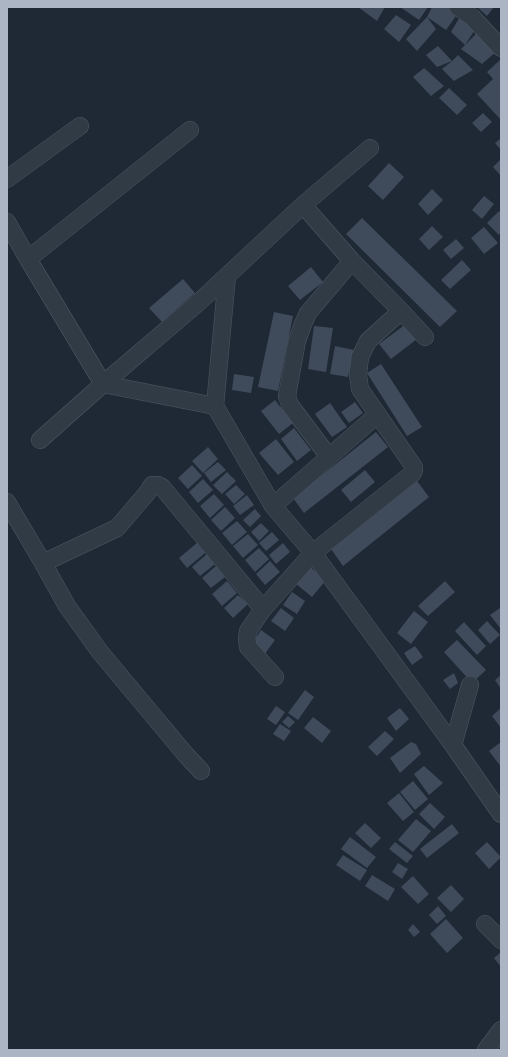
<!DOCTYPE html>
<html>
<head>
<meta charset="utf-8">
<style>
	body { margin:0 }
	#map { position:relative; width:508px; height:1057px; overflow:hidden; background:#1e2935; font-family:"Public Sans",sans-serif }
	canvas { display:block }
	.frame { position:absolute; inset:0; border:8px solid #abb5c3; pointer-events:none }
</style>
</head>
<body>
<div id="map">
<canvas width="508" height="1057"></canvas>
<div class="frame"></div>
</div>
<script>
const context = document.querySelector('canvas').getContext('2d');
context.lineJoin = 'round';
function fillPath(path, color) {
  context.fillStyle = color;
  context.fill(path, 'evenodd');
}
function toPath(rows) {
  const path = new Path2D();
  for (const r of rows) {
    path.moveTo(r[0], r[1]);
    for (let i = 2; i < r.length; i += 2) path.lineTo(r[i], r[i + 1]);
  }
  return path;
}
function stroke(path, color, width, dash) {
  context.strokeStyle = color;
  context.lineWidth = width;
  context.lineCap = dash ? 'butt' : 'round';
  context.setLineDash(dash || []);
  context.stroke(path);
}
fillPath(toPath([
	[358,7,385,7,377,21],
	[400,7,428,7,419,20],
	[432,7,451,7,458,13,446,30,427,17],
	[477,7,494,7,487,16],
	[396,15,411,25,399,42,384,29],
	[461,15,476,28,465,45,451,32],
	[427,17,436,29,417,51,406,39],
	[478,32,498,50,482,64,461,49],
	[438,46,452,61,458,55,473,70,454,81,442,69,452,61,437,67,426,55],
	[501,59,501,120,477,94,493,79,487,72],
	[424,68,444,86,431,96,413,77],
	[449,88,467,105,457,115,439,98],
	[483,113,492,122,481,132,472,123],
	[501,138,501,150,495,143],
	[501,159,501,176,493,167],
	[389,163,404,177,383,200,368,186],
	[432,189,443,200,428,215,418,204],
	[484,196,494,204,482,219,472,210],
	[499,211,501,213,501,232,499,235,487,223],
	[362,218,457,311,440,327,346,234],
	[432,226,443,237,429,250,419,239],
	[484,227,498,243,484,254,471,238],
	[456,239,464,248,451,259,443,250],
	[462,260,471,270,450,289,441,280],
	[311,267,323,282,300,300,288,286],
	[183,279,195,293,162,322,149,308],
	[274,312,293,316,278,391,258,387],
	[406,324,417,339,391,359,379,344],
	[314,326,333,328,326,372,308,369],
	[335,346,354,350,348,377,330,374],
	[381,364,422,427,407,436,367,373],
	[234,374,254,377,251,393,232,390],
	[275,400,293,423,279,434,261,411],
	[355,402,363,413,349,423,341,412],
	[330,403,347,427,332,437,315,414],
	[294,428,311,450,297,461,281,439],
	[376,432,388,447,304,513,293,498],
	[276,439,294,462,278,475,259,453],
	[208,447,218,459,203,473,192,461],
	[218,462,226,470,211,482,204,473],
	[192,465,202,476,188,489,178,478],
	[365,470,375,482,351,502,341,490],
	[227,472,236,481,222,494,213,485],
	[203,479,213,490,198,503,189,492],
	[417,481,429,497,343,566,331,549],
	[236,485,245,494,234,504,225,494],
	[214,494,224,505,210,518,200,506],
	[247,495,254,505,240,515,233,506],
	[225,507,235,518,221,531,211,520],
	[255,509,261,516,250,527,243,520],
	[237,521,247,532,232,545,222,533],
	[261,523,269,531,259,541,251,532],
	[272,532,279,540,266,551,259,543],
	[248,534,258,545,243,558,233,546],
	[197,543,205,553,187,568,179,558],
	[283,543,290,552,276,564,269,555],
	[259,548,269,559,255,572,245,560],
	[207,554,215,564,200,576,192,567],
	[270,561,280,572,265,585,256,574],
	[216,566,225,577,211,588,202,578],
	[309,566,326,580,312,597,295,583],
	[227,581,237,593,222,606,212,594],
	[445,581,455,592,428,616,418,606],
	[292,592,305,601,297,614,283,605],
	[238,595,248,604,233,618,224,608],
	[281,608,294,618,285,631,271,621],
	[500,608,501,609,501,629,490,615],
	[414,611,428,622,411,644,397,633],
	[487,621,500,635,490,644,478,630],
	[464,622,486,646,477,655,455,631],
	[261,630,275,640,264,655,251,645],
	[457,640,486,670,472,683,444,652],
	[415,646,423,657,412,665,404,653],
	[454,673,458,683,450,689,443,680],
	[501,675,501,689,495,680],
	[305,690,314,697,298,720,288,713],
	[276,706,285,712,276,725,267,719],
	[400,708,409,719,396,731,387,718],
	[501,708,501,728,492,716],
	[288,716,295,722,289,728,282,722],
	[313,717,331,731,322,743,304,728],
	[280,724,291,731,284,741,273,734],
	[385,731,394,739,377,756,368,747],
	[411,742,416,744,421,754,400,773,390,758],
	[501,742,501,767,489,751],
	[424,766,443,783,429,795,414,774],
	[413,781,428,799,415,810,400,792],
	[399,793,414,812,403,821,387,803],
	[430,803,445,817,434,829,419,814],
	[416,819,431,831,413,852,398,840],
	[365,823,381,838,371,848,355,833],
	[452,824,459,833,427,858,420,849],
	[350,837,376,857,367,868,341,849],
	[395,842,413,856,407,863,389,849],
	[487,842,501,857,489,869,475,853],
	[343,855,367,870,360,881,336,865],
	[398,863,408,869,402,879,392,872],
	[372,875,395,889,388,901,365,886],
	[413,876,429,894,418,904,401,887],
	[451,885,464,899,451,912,437,898],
	[438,906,446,916,437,924,429,915],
	[446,919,463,938,447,953,430,934],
	[413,924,420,932,414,937,408,930],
	[501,952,501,967,494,958]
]), '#3f4b5b');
const minor = toPath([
	[458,7,472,17,501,48],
	[190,130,28,259,103,384,215,406],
	[7,179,80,126],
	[303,205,352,261,308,313,303,324,297,341,287,396,290,405,329,457],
	[7,222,28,259],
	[227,276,215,406,273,506,313,553,453,745,501,814],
	[401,311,425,337],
	[40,440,103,384,199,302,303,205,370,148],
	[7,502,43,563,117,528,147,493,152,485,158,485,162,487,263,609],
	[273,506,377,415],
	[43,563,67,606,100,652,186,755,201,771],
	[275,677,248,647,247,639,248,631,263,609,313,553,413,473,414,470,414,467,360,389,358,375,360,357,368,341,401,311,352,261],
	[453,745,470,685],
	[485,924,501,940],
	[486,1050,501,1030]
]);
stroke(minor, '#4f5864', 18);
stroke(minor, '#313b46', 17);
</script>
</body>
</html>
